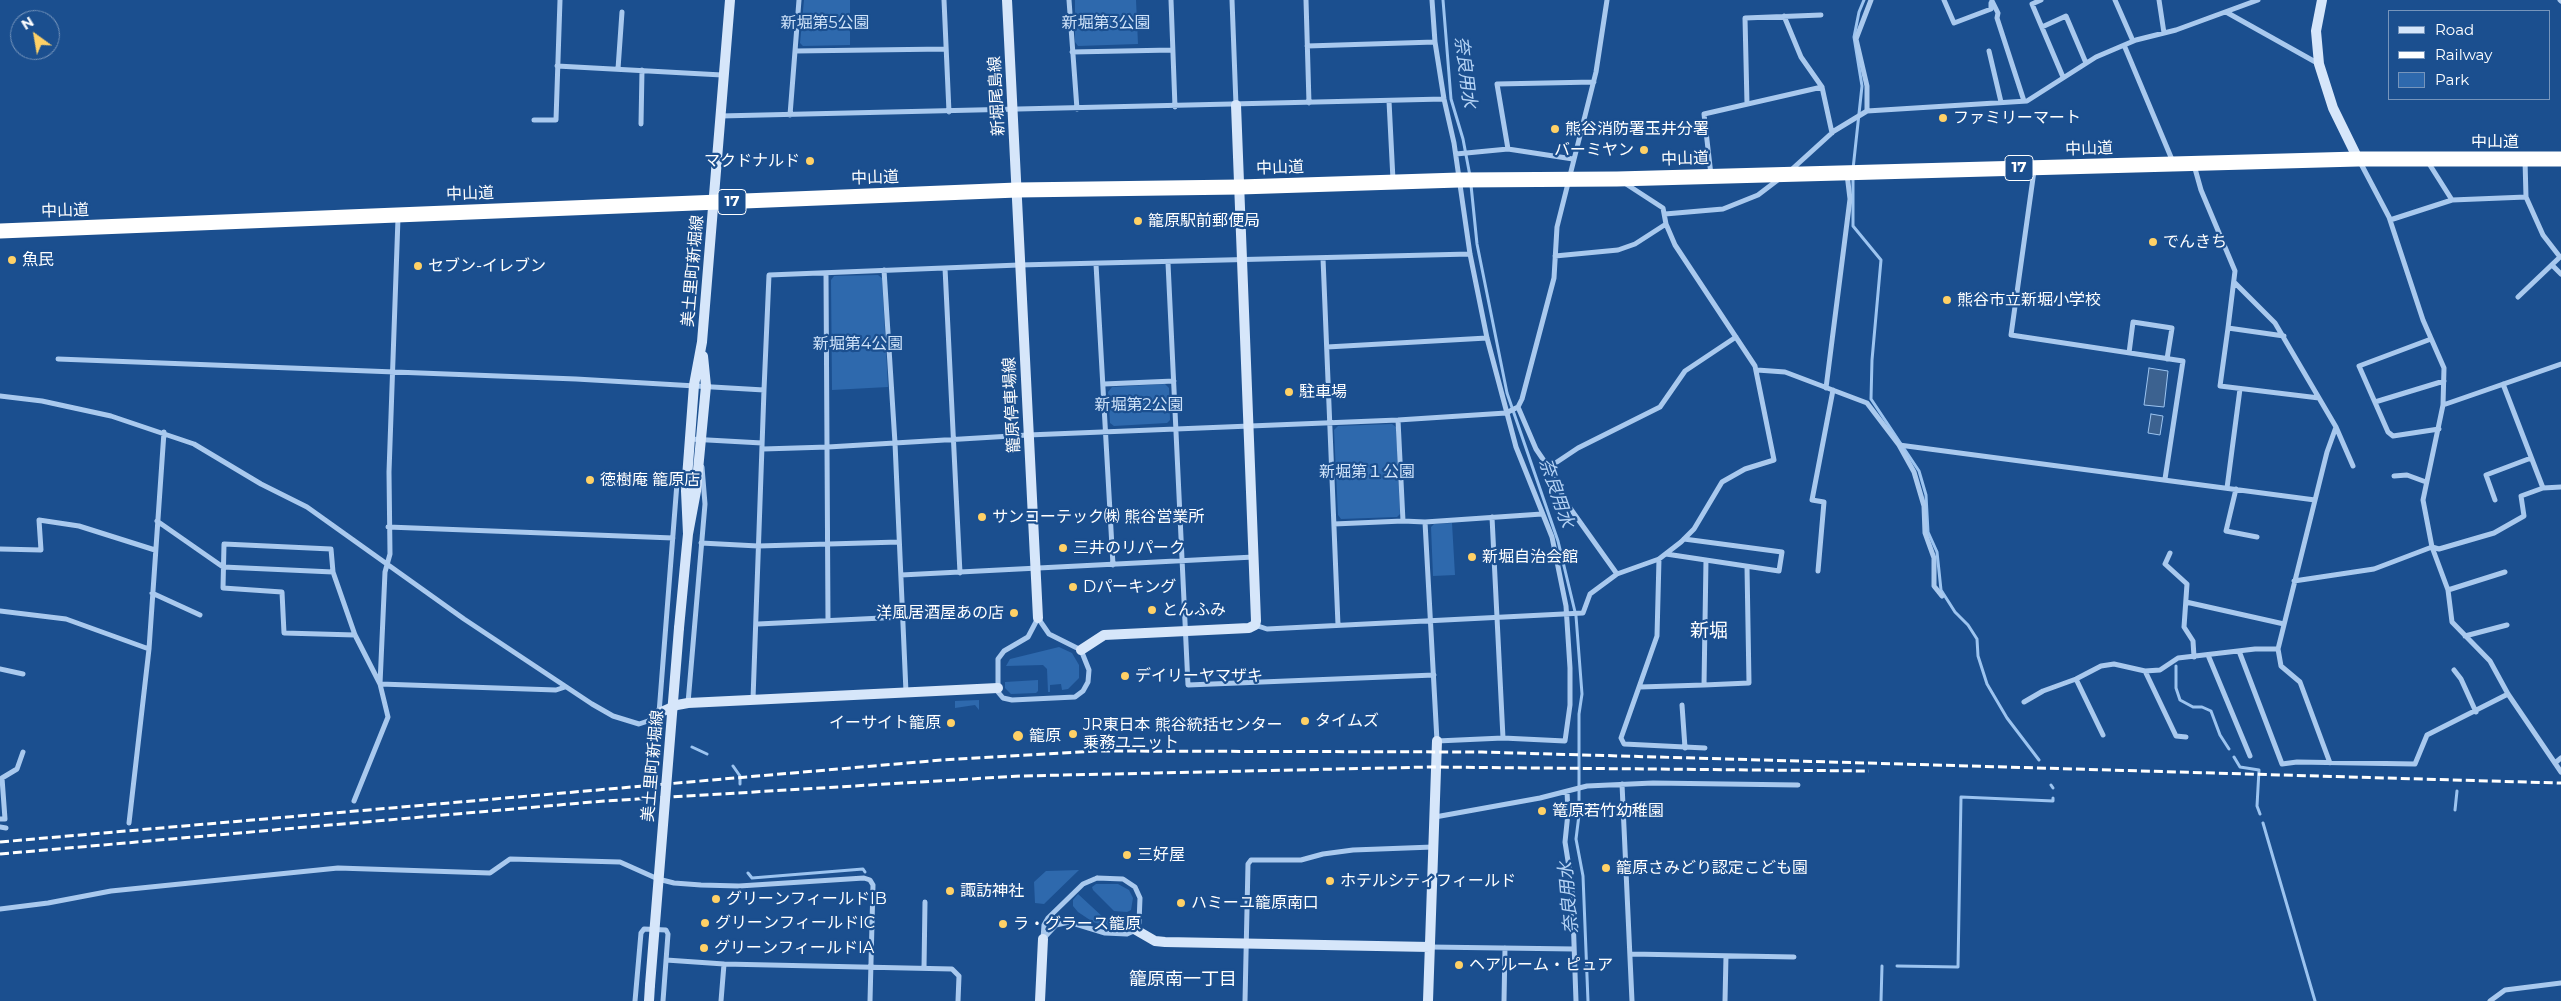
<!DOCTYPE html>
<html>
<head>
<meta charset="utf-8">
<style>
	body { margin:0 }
	#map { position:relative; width:2561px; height:1001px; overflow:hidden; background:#1b4f8f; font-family:Montserrat,sans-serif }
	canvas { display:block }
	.legend { position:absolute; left:2388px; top:10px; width:162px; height:90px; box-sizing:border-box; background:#1b4f8f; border:1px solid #7695bc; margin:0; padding:6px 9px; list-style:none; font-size:15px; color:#fff }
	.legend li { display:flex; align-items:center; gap:10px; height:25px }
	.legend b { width:25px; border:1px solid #7695bc }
	.north { position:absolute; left:10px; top:10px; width:50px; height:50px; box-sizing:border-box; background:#1b4f8f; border:1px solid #7695bc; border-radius:50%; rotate:328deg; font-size:14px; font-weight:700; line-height:20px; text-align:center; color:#fff }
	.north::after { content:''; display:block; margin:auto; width:18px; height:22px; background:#ffd166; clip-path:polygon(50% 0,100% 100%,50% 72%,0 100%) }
</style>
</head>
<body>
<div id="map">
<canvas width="2561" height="1001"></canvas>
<ul class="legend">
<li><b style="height:6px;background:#d6e6fa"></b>Road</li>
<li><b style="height:6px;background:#fff"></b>Railway</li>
<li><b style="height:14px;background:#2e69ad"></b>Park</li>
</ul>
<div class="north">N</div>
</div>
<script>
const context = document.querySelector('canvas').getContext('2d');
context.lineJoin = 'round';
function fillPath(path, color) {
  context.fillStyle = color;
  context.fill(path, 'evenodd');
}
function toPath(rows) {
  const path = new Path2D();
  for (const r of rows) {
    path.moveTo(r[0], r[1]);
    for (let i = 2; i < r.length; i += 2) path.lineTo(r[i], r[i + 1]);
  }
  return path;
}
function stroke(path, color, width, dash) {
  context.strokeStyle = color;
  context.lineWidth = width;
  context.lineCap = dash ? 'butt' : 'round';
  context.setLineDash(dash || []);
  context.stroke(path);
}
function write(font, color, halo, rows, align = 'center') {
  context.font = font + ' Montserrat,"Noto Sans JP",sans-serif';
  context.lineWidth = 4.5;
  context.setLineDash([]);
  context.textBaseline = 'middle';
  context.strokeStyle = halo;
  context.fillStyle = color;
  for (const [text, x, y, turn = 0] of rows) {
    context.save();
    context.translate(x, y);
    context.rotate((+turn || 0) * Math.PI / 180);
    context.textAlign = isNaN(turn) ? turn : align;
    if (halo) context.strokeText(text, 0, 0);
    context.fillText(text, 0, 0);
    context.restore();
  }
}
fillPath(toPath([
	[804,0,850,0,850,45,803,46,800,43],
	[1075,0,1136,0,1138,44,1078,46,1075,42],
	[878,275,882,278,888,387,832,390,831,280,834,276],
	[1165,384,1169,388,1170,420,1167,423,1114,426,1110,423,1108,392,1112,387],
	[1392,424,1396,427,1400,514,1397,517,1341,519,1338,515,1334,430,1338,426],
	[1452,523,1455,575,1433,576,1431,527,1434,524],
	[1059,647,1072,653,1079,665,1079,678,1068,689,1062,690,1061,684,1050,685,1050,692,1048,692,1047,669,1043,665,1006,666,1010,659],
	[1038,680,1038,691,1036,693,1011,694,1005,688,1005,682],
	[979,700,979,710,975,705,955,708,955,701],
	[1079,870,1044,904,1035,903,1034,882,1046,871],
	[1096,884,1118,884,1129,890,1133,898,1131,910,1127,912,1114,911,1093,890,1092,887],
	[1078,894,1104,918,1113,921,1133,922,1132,925,1129,929,1116,929,1093,922,1078,912,1073,906,1073,900]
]), '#2e69ad');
const water = toPath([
	[2149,368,2168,371,2164,407,2144,405,2149,368],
	[2151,414,2163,416,2160,435,2148,433,2151,414]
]);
fillPath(water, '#3c6290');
stroke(water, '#9cc4f0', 1);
stroke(toPath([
	[1443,0,1451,99,1463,139,1470,176],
	[1853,169,1862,86,1854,37,1859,12,1864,0],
	[1853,178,1853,226,1881,260,1872,360,1871,399,1919,471,1926,495,1928,532,1937,552,1941,590,1955,612,1968,625,1977,639,1978,656,1987,684,2007,718,2039,760],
	[1471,185,1477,244,1507,393,1558,541,1576,616,1582,694,1579,714,1579,815,1576,839,1583,876,1588,1001],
	[2176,666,2176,688,2180,700,2193,707,2202,707,2211,711,2220,735,2229,749],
	[692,747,707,754],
	[2234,757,2240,767,2259,770,2257,806,2260,814],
	[733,766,740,776,740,784],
	[2051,785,2053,788],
	[2455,810,2457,791],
	[2263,823,2315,1001],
	[748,873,752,878,863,869,865,872],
	[1897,966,1958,967,1961,797,2053,801,2053,798],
	[1881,1001,1882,966]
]), '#9cc4f0', 3);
stroke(toPath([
	[944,0,949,112],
	[1069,0,1077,109],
	[1171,0,1175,107],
	[1232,0,1236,105],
	[1306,0,1309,103],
	[1944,0,1954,23,1991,9,1991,3],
	[2041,0,2032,4,2063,77],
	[2115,0,2133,41],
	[2159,0,2164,33],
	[2560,0,2561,1],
	[1992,1,1998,13,1997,18,2024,101],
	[2226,12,2319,64],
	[1784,16,1801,57,1822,87],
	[2042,27,2066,16,2086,63],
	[2124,45,2173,162],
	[1307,46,1435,42],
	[795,51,946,49],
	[1989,51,2001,102],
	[1072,52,1172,50],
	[557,66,722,75],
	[618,69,622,12],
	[1389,101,1393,180],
	[1747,104,1745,18,1821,15],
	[1867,111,1867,86,1856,39,1871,0],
	[790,115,799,0],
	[720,116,1444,99],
	[534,120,556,120,560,0],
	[641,124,642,70],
	[1508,149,1497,84,1594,82],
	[1456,154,1508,149,1573,159],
	[2359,160,2389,217,2423,320,2444,368,2443,405,2423,500,2432,547,2448,590,2452,622,2490,661,2508,694,2561,772],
	[2428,162,2452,200,2526,197],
	[2194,165,2201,190,2235,271,2228,328,2284,336],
	[1790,171,1834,131,1867,111,2027,101,2096,57,2136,40,2176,30,2258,0],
	[2034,171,2011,335,2183,361,2165,479],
	[1711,175,1704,114,1822,87,1832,133],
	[1665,214,1723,209,1758,195,1779,179],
	[2390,220,2452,200],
	[1555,256,1618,250,1635,244,1666,224],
	[1323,258,1338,625],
	[1168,263,1188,685,1434,675],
	[1096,264,1113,565],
	[2552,265,2561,274],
	[945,268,960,573],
	[884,270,895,443,906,692],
	[826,273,828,620],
	[2234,282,2275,323,2336,427,2327,452,2278,649,2281,666,2300,682,2330,763],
	[2518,297,2560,257,2543,235,2526,197,2525,160],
	[2228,328,2220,386,2319,398],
	[2431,339,2359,366,2388,432,2393,436,2439,429],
	[1327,347,1487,338],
	[2129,353,2133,322,2172,328,2167,359],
	[58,359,576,379,764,390,753,699],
	[1757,370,1785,372,1867,403,1899,445,2315,500],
	[1104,384,1174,381],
	[2503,384,2543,488],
	[1826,388,1850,199,1847,174],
	[764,390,769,275,1019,265,1470,254],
	[0,396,42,401,111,416,194,444,261,484,307,507,464,619,592,704,613,716,639,724,651,720,659,713,677,483,686,478],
	[2375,402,2444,381],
	[2443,405,2561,364],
	[1518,407,1536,449,1551,471,1565,501,1617,574],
	[2336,427,2353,466],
	[690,439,762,443],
	[1899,445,1914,472,1924,506,1925,533,1934,558,1934,586,1942,596],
	[763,449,828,447,1028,435,1398,420,1506,413,1518,407,1522,399,1554,278,1557,227,1596,72,1607,0],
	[1548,468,1578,448,1660,407,1685,371,1736,337],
	[2394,476,2407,475,2426,482],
	[2227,488,2240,389],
	[2236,489,2226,531,2257,537],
	[2495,500,2486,475,2531,458],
	[1492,517,1503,738],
	[157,521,223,567,333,572],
	[1403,521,1425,522,1542,514],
	[1425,522,1437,741,1503,738,1565,741,1570,705,1570,668,1566,606,1552,537,1516,447,1487,338,1470,254,1454,143,1444,99,1435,42,1432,0],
	[1334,524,1403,521,1398,420],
	[388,527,673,538],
	[701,543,758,546,899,542],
	[0,549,41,550,39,520,79,526,155,550],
	[2170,553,2165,564,2187,584,2184,627,2193,641,2194,657],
	[1666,554,1779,571,1782,552,1684,539],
	[1659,559,1657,636,1621,738,1624,744,1705,748],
	[1818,571,1824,502,1812,500,1833,390],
	[901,575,1254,557],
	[2294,581,2374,569,2432,547,2439,549,2494,533,2524,516,2521,496,2543,488,2561,487],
	[2448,590,2505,572],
	[152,593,200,615],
	[2186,602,2284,624],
	[0,611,66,619,149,649],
	[1038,618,1049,634,1081,650,1089,670,1088,682,1083,691,1075,697,1012,700,1003,698,998,692,998,659,1004,651,1028,637,1038,618],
	[758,624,903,617],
	[1255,625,1267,629,1583,613,1590,594,1617,574,1659,559,1681,542,1694,529,1722,482,1745,469,1774,460,1755,366,1675,245,1666,224,1663,208,1623,182],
	[355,635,284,633,282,592,223,588,224,544,331,549,333,572,355,635,380,684,556,690,565,687],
	[2465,636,2507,625],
	[2239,651,2282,764,2297,762,2415,764,2427,735,2508,694],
	[2208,655,2250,756],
	[0,669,23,674],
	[2454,670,2461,679,2476,712],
	[2145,671,2176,736,2186,737],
	[2076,679,2103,735],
	[1704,685,1749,683,1747,567],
	[1640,687,1704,685,1706,560],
	[2024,702,2043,691,2076,679,2101,666,2114,664,2145,671,2160,670,2178,658,2255,649,2278,649],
	[688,703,705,504,702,467],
	[1682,705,1685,748],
	[2555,763,2561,758],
	[1622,784,1632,1001],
	[1567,791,1568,813,1565,842,1572,886,1576,1001],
	[354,801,388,717,380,684,385,572,390,554,389,472,398,218],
	[1435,817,1540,798,1587,786,1653,783,1798,785],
	[0,819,5,819,2,778,17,769,23,752],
	[129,823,149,649,164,432],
	[0,827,6,828],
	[1097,878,1123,879,1135,887,1140,898,1139,923,1136,930,1127,934,1105,933,1069,922,1056,925,1043,939,1044,925,1048,918,1083,884,1097,878],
	[0,909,48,903,111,891,338,868,490,873,510,859,620,862,658,879,674,883,701,885,739,886,864,878,870,880,873,885,870,1001],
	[1430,947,1574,949],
	[1631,954,1794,957],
	[666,960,724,964,952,969,959,976,958,1001],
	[924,968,925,902],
	[635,1001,641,933,644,929,666,930,668,934,663,1001],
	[721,1001,724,964],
	[1245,1001,1248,864,1251,860,1301,860,1323,854,1353,850,1433,847],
	[1504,1001,1505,948],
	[1725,1001,1726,956],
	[2490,1001,2505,990,2561,983]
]), '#a9c9ee', 5);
stroke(toPath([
	[1007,0,1038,618],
	[2322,0,2316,31,2319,64,2333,108,2358,159],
	[688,534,686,491,694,385,702,342,730,0],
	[679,628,688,534,696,491,706,386,703,356],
	[1081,650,1104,635,1249,628,1255,625,1256,621,1236,105],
	[659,713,677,705,688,703,998,688],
	[1136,930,1155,941,1165,942,1430,947],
	[649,1001,650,985],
	[1040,1001,1043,939],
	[1428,1001,1437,741]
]), '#d6e6fa', 10);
stroke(toPath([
	[0,231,1017,190,1240,187,1459,180,1617,179,2358,159,2561,159]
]), '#fff', 15);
stroke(toPath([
	[0,842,942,760,1095,751,1482,752,2561,783],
	[0,854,604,801,1020,776,1430,767,1869,771]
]), '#fff', 3, [9, 4]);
stroke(toPath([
	[650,985,679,628]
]), '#d6e6fa', 10);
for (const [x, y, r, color] of [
	[1943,118,5,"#ffd166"],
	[1555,129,5,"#ffd166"],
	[1644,150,5,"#ffd166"],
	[810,161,5,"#ffd166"],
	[1138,221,5,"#ffd166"],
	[2153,242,5,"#ffd166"],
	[12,260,5,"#ffd166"],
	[418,266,5,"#ffd166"],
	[1947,300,5,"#ffd166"],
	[1289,392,5,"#ffd166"],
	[590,480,5,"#ffd166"],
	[982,517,5,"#ffd166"],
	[1063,548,5,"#ffd166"],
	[1472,557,5,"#ffd166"],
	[1073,587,5,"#ffd166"],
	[1152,610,5,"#ffd166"],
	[1014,613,5,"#ffd166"],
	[1125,676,5,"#ffd166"],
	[1305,721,5,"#ffd166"],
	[951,723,5,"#ffd166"],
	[1073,734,5,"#ffd166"],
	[1018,736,6,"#ffd166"],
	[1542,811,5,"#ffd166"],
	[1127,855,5,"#ffd166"],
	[1606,868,5,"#ffd166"],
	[1330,881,5,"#ffd166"],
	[950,891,5,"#ffd166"],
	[716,899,5,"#ffd166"],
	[1181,903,5,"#ffd166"],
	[705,923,5,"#ffd166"],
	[1003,924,5,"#ffd166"],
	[704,948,5,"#ffd166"],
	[1459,965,5,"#ffd166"]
]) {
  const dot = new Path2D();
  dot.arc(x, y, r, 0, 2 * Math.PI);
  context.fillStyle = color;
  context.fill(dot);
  stroke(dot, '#1b4f8f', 2);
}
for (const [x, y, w] of [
	[2019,168,28],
	[732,202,28]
]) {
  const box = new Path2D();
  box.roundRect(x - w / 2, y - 12.5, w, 25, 4);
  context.fillStyle = '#1b4f8f';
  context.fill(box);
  stroke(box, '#fff', 1);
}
write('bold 15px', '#fff', null, [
	["17",2019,168],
	["17",732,202]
]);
write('16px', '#cfe3fa', '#1b4f8f', [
	["新堀第5公園",825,23],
	["新堀第3公園",1106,23],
	["新堀第4公園",858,344],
	["新堀第2公園",1139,405],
	["新堀第１公園",1367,472]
]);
write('16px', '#fff', '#1b4f8f', [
	["新堀尾島線",997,96,-93],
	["中山道",2495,142],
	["中山道",2089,149,-2],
	["中山道",1685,159,-2],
	["中山道",1280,168,-2],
	["中山道",875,178,-2],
	["中山道",470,194,-2],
	["中山道",65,211,-2],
	["美土里町新堀線",693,271,-85],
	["籠原停車場線",1012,405,-93],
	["美土里町新堀線",653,766,-85]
]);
write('16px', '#fff', '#1b4f8f', [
	["ファミリーマート",1953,118],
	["熊谷消防署玉井分署",1565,129],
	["バーミヤン",1634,150,"right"],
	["マクドナルド",800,161,"right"],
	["籠原駅前郵便局",1148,221],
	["でんきち",2163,242],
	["魚民",22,260],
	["セブン-イレブン",428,266],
	["熊谷市立新堀小学校",1957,300],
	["駐車場",1299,392],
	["徳樹庵 籠原店",600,480],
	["サンコーテック㈱ 熊谷営業所",992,517],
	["三井のリパーク",1073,548],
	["新堀自治会館",1482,557],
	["Dパーキング",1083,587],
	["とんふみ",1162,610],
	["洋風居酒屋あの店",1004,613,"right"],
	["デイリーヤマザキ",1135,676],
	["タイムズ",1315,721],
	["イーサイト籠原",941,723,"right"],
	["JR東日本 熊谷統括センター",1083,725],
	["乗務ユニット",1083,743],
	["籠原",1029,736],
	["篭原若竹幼稚園",1552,811],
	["三好屋",1137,855],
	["籠原さみどり認定こども園",1616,868],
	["ホテルシティフィールド",1340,881],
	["諏訪神社",960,891],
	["グリーンフィールドIB",726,899],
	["ハミーユ籠原南口",1191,903],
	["グリーンフィールドIC",715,923],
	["ラ・グラース籠原",1013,924],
	["グリーンフィールドIA",714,948],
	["ヘアルーム・ピュア",1469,965]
], 'left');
write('italic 18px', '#b5d3f5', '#1b4f8f', [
	["奈良用水",1465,72,83],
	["奈良用水",1556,493,71],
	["奈良用水",1569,898,-95]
]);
write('18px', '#fff', '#1b4f8f', [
	["籠原南一丁目",1183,980]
]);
write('19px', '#fff', '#1b4f8f', [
	["新堀",1709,631]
]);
</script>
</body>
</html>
